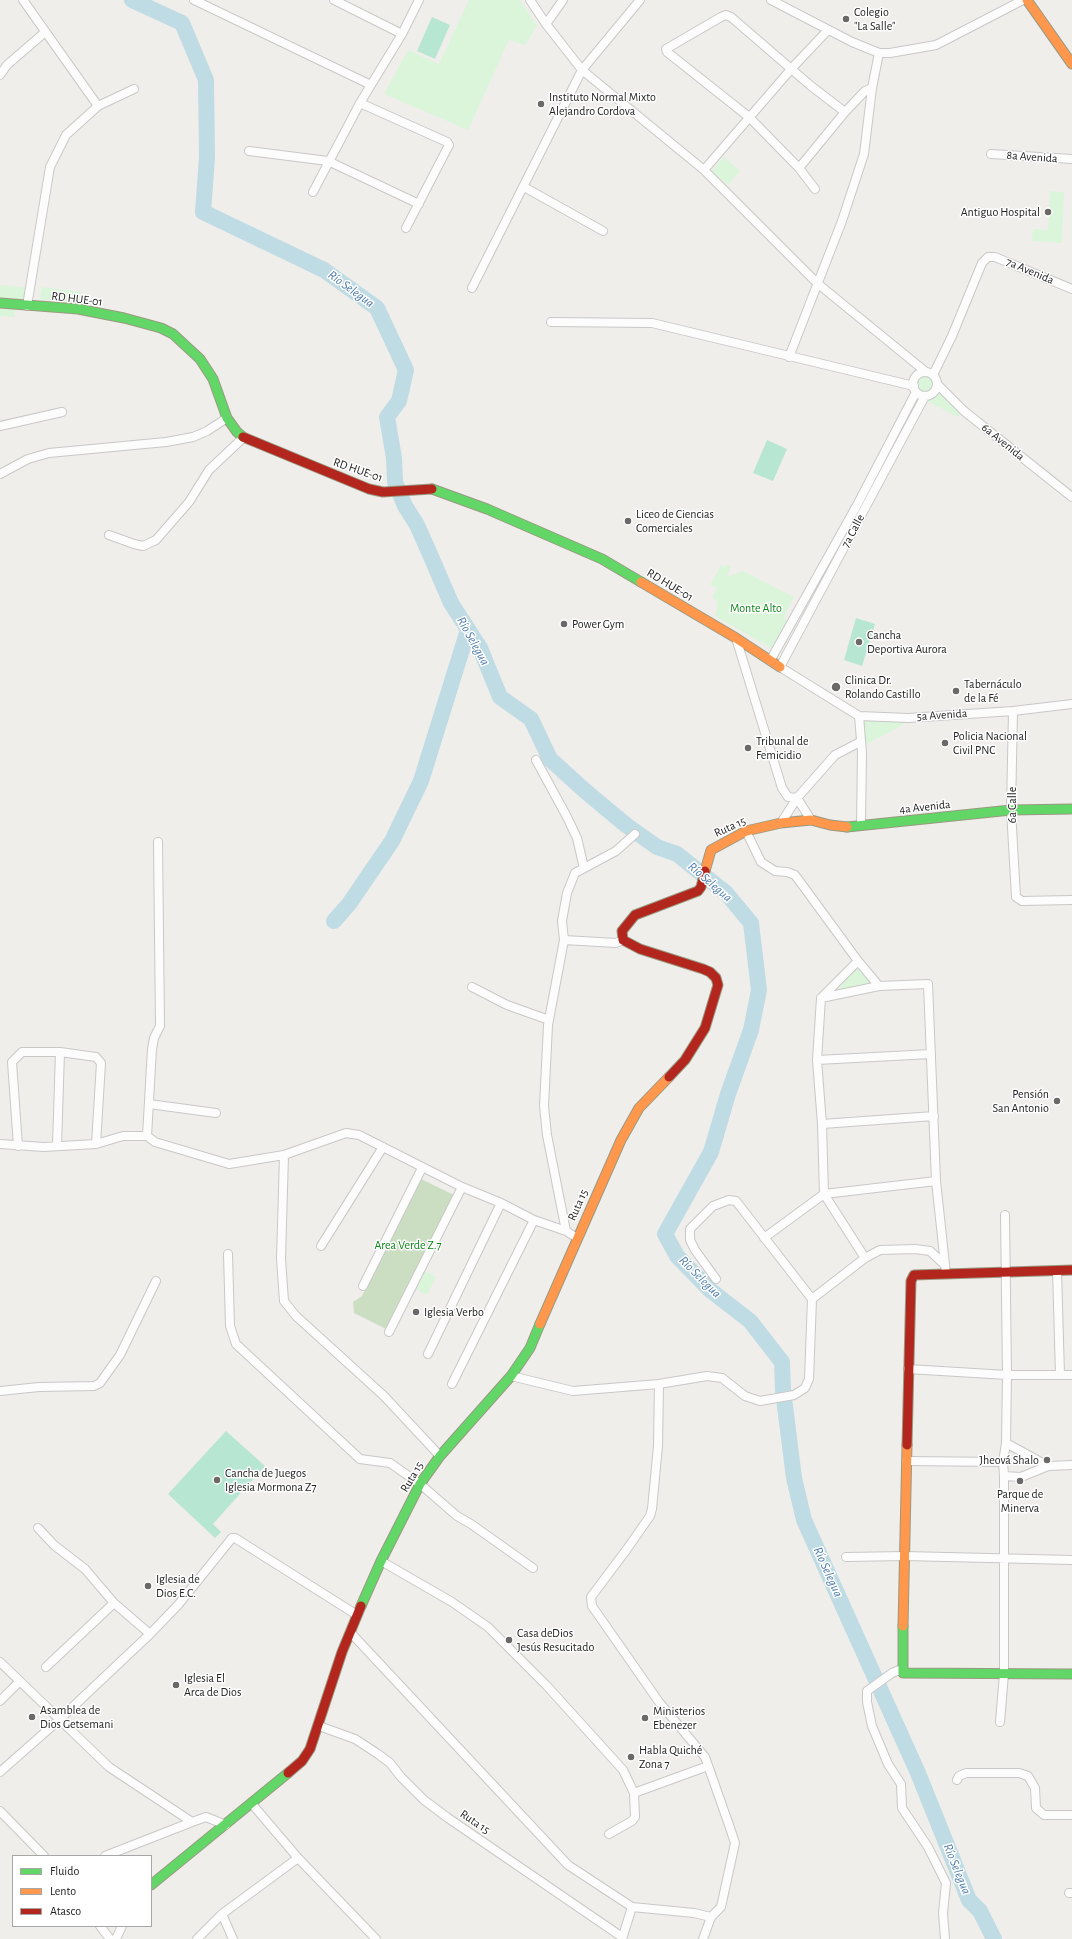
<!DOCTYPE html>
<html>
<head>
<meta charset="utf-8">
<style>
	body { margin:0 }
	#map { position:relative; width:1072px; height:1939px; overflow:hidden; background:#f0eeeb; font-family:"Alegreya Sans",sans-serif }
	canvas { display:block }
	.legend { position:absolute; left:12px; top:1855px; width:140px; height:72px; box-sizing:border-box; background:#fff; border:1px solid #a7a7a7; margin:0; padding:5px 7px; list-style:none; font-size:12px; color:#222 }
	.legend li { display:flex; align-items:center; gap:8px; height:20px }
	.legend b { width:20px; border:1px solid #a7a7a7 }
</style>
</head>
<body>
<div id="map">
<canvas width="1072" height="1939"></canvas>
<ul class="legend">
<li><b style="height:5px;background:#63d668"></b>Fluido</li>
<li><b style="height:5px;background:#ff974d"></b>Lento</li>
<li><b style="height:5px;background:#b3261e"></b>Atasco</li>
</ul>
</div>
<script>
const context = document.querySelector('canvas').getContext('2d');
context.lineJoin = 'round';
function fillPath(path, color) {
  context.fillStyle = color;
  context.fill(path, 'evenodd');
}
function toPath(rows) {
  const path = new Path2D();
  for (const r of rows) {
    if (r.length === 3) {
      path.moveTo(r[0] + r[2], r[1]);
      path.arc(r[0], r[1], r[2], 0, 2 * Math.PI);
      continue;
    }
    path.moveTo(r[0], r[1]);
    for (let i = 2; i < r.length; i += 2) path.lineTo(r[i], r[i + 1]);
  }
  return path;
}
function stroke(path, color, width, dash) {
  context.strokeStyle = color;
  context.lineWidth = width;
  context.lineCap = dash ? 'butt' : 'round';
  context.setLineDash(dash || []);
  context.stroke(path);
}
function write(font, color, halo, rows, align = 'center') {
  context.font = font + ' "Alegreya Sans",sans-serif';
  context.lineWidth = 3;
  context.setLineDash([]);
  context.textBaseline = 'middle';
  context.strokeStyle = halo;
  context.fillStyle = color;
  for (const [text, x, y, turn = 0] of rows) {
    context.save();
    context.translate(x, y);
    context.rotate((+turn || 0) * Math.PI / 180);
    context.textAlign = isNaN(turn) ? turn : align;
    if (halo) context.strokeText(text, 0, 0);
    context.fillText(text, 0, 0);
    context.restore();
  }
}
fillPath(toPath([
	[419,1178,454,1195,388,1330,354,1313,353,1302,362,1296]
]), '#cbdec1');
fillPath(toPath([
	[469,0,520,0,537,26,525,45,509,40,468,130,384,94,408,50,439,64],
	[724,157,740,171,728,185,712,171],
	[1050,191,1064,192,1062,243,1032,241,1033,229,1048,230],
	[0,285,30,288,28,301,0,298],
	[42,287,81,292,79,304,40,299],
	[0,304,16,305,14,317,0,316],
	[926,384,11],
	[939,391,961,410,958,417,927,401,935,397],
	[727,564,731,567,727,577,743,571,794,597,783,618,787,621,773,649,715,616,718,601,712,598,717,588,710,585,721,565,725,567],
	[884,718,906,720,903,725,865,745,863,720],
	[858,964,873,985,837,991],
	[422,1269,436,1277,427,1295,412,1287]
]), '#daf5da');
fillPath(toPath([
	[432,17,450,25,435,59,417,51],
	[767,440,787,449,773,481,753,473],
	[856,618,875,624,862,666,844,660],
	[226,1431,265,1466,213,1524,221,1532,215,1538,168,1494]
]), '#b7e6d2');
stroke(toPath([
	[132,0,182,23,206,80,207,157,203,212,324,270,377,308,406,370,399,401,387,417,394,458,395,482,405,506,417,525,429,552,451,603,480,648,500,697,531,719,550,759,584,790,626,825,657,847,677,854,726,893,751,923,759,990,751,1030,728,1094,711,1152,665,1234,677,1256,710,1290,750,1321,782,1362,783,1390,794,1478,804,1520,918,1773,969,1900,980,1911,994,1939],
	[334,921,349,904,392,841,421,781,468,630]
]), '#bfdbe3', 16);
const street = toPath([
	[23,0,98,106],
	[194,0,371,85],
	[334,0,402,34],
	[530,0,546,24,582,70,704,170,817,283,926,372],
	[771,0,852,42,879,53,890,53,936,45,1023,0],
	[546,24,563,0],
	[0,75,7,65,44,33],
	[360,103,447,142,449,145,406,228],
	[249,151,328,161,419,204],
	[991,154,1072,159],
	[799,168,845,112,865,91,872,88],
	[704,170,792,68,828,30],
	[524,187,603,231],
	[815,189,799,168,749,117,667,52,666,49,721,17,726,15,731,17,811,86,845,112],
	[313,192,360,103,402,34,419,0],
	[472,288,582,70,640,0],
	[27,306,50,167,66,135,98,106,134,89],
	[551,322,652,323,914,386],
	[789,357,842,221,864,154,872,88,879,53],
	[925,384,12],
	[933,375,952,336,982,263,988,257,995,257,1072,289],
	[937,384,964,411,1072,497],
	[0,426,62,412],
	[0,474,28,459,49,453,166,442,193,437,207,431,227,418],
	[109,535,134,544,143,546,156,540,189,502,209,470,244,437],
	[736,638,782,788,788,797,797,798],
	[770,661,856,507,916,392],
	[1013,711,1011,810,1016,897,1022,901,1072,900],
	[859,716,780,667,925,396],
	[859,716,908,718,1013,711,1072,704],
	[859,716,862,752,861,825],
	[536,760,567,817,577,838,584,868],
	[797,798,811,820],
	[781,823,797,798,835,755,860,742],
	[746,831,761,862,775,871,787,872,795,875,858,961,879,986],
	[564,940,616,943,623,940],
	[858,961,821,998,817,1060,822,1124,824,1194,865,1258],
	[472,987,507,1005,549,1020],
	[821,998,879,986,928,984,936,1181,946,1274],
	[60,1052,96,1057,101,1063,96,1144],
	[817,1060,931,1054],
	[149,1104,216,1113],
	[822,1124,934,1116],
	[147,1136,152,1049,154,1038,160,1026,158,842],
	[0,1144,44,1147,96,1144,123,1136,147,1136,155,1142,229,1164,284,1155,346,1133,359,1135,462,1187,501,1203,534,1220,566,1231,577,1238],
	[18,1146,12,1062,22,1052,60,1052,57,1146],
	[284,1155,281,1259,284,1301,296,1316,384,1396,440,1456],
	[1005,1215,1007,1375,1006,1443],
	[566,1231,547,1135,544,1106,548,1025,564,940,562,921,567,893,575,873,616,851,635,834],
	[764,1238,824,1194,936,1181],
	[321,1246,383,1147],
	[228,1254,230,1326,236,1344,360,1459,390,1463,420,1484,457,1516,471,1524,533,1568],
	[1057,1270,1060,1375],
	[363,1286,422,1168],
	[812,1299,865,1258,880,1250,915,1249,930,1251,945,1265],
	[389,1332,462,1187],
	[428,1354,501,1203],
	[908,1369,1007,1375,1072,1375],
	[511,1376,573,1391,659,1384,707,1376,722,1378,745,1396,760,1401,794,1395,805,1388,809,1379,812,1299,736,1201,729,1200,713,1206,690,1229,690,1240,695,1250,716,1279],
	[452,1384,534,1220],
	[659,1384,658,1446,652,1509,650,1516,627,1549,591,1597,592,1606,659,1702,705,1757,729,1825,735,1843,721,1907,711,1917,703,1939],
	[0,1391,39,1387,94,1386,100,1383,120,1355,156,1281],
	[906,1461,1003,1462],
	[1048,1466,1006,1443,1003,1462,1004,1476,1021,1477,1048,1466,1072,1465],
	[38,1528,54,1545,85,1569,114,1603,150,1634],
	[846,1557,905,1556,1072,1560],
	[381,1561,452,1602,488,1627,547,1686,623,1770,634,1793,635,1817,632,1821,609,1834],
	[350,1632,568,1865,632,1907,694,1913,711,1917],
	[0,1662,109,1767,192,1822,206,1817,226,1825],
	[46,1667,114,1603],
	[902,1669,892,1673,867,1691,867,1702,872,1726,888,1764,901,1784,902,1808,928,1847,946,1883,943,1913,945,1939],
	[0,1701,20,1681],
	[1000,1722,1004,1674,1004,1476],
	[319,1726,355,1739,378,1754,390,1763,401,1777,424,1800,448,1818,622,1937],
	[0,1772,60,1719,150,1634,178,1605,232,1538,235,1538,357,1615],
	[957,1780,959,1776,966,1773,1019,1773,1028,1776,1035,1788,1036,1808,1044,1815,1072,1815],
	[634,1793,708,1766],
	[252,1804,298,1858,376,1939],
	[0,1811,44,1856],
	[105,1856,192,1822],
	[1069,1893,1072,1893],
	[222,1914,233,1939],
	[100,1926,110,1939],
	[116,1939,122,1926],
	[197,1939,222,1914,298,1858],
	[622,1939,632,1907]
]);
const fast = toPath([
	[0,303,78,309,124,318,161,328,173,334,200,359,213,379,227,418,237,432,243,437],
	[432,489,487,509,602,559,641,582],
	[847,827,1011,810,1072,809],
	[361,1606,381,1561,420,1484,440,1456,511,1376,530,1348,540,1324],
	[903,1626,903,1673,1072,1674],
	[151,1885,288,1773]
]);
const slow = toPath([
	[1027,0,1072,64],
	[641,582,736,638,780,667],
	[705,871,711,850,746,831,781,823,811,820,830,825,847,827],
	[540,1324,621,1140,639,1108,669,1077],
	[903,1626,907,1445]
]);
const jam = toPath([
	[243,437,369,489,383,492,432,489],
	[669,1077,685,1060,705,1028,718,985,716,978,710,972,703,969,640,949,623,940,622,931,635,915,698,891,701,887,705,871],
	[907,1445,911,1281,914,1275,1072,1270],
	[288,1773,302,1761,310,1749,342,1652,361,1606]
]);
stroke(street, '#c9c8c7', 10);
stroke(fast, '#999a82', 11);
stroke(slow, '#999a82', 11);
stroke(jam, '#999a82', 11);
stroke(street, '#fdfcfc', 8);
stroke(fast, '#63d668', 9);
stroke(slow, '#ff974d', 9);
stroke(jam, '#b3261e', 9);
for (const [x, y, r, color] of [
	[846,19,4,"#6a6968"],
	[541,104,4,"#6a6968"],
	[1048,212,4,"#6a6968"],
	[628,521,4,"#6a6968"],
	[564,624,4,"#6a6968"],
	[859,642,4,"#6a6968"],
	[836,687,5,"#6a6968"],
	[956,691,4,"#6a6968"],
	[945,743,4,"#6a6968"],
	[748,748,4,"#6a6968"],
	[1057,1101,4,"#6a6968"],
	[416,1312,4,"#6a6968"],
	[1047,1460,4,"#6a6968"],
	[217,1480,4,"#6a6968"],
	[1020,1481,4,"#6a6968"],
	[148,1586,4,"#6a6968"],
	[509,1640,4,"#6a6968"],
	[176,1685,4,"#6a6968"],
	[32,1717,4,"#6a6968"],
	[645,1718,4,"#6a6968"],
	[631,1757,4,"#6a6968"]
]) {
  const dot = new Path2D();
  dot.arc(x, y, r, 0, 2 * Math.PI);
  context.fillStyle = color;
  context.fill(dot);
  stroke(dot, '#fff', 1.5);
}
write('12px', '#222', '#fff', [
	["Colegio",854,12],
	["\"La Salle\"",854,26],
	["Instituto Normal Mixto",549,97],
	["Alejandro Cordova",549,111],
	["Antiguo Hospital",1040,212,"right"],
	["Liceo de Ciencias",636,514],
	["Comerciales",636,528],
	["Power Gym",572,624],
	["Cancha",867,635],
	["Deportiva Aurora",867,649],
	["Clinica Dr.",845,680],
	["Rolando Castillo",845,694],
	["Tabernáculo",964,684],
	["de la Fé",964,698],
	["Policia Nacional",953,736],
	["Civil PNC",953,750],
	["Tribunal de",756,741],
	["Femicidio",756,755],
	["Pensión",1049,1094,"right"],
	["San Antonio",1049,1108,"right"],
	["Iglesia Verbo",424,1312],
	["Jheová Shalo",1039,1460,"right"],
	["Cancha de Juegos",225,1473],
	["Iglesia Mormona Z7",225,1487],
	["Parque de",1020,1494,"center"],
	["Minerva",1020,1508,"center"],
	["Iglesia de",156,1579],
	["Dios E.C.",156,1593],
	["Casa deDios",517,1633],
	["Jesús Resucitado",517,1647],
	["Iglesia El",184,1678],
	["Arca de Dios",184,1692],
	["Asamblea de",40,1710],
	["Dios Getsemani",40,1724],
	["Ministerios",653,1711],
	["Ebenezer",653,1725],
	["Habla Quiché",639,1750],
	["Zona 7",639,1764]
], 'left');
write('12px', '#222', '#fff', [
	["8a Avenida",1032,157,4],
	["7a Avenida",1030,271,23],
	["RD HUE-01",77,299,7],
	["6a Avenida",1003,442,39],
	["RD HUE-01",358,470,19],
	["7a Calle",853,531,-62],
	["RD HUE-01",670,585,31],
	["5a Avenida",942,715,-4],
	["6a Calle",1012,805,-90],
	["4a Avenida",925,807,-6],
	["Ruta 15",730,827,-24],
	["Ruta 15",578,1205,-66],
	["Ruta 15",412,1477,-59],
	["Ruta 15",475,1822,34]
]);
write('12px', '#0c8416', '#fff', [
	["Monte Alto",756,608],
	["Area Verde Z.7",408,1245]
]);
write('italic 13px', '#4a7aab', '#fff', [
	["Río Selegua",351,289,36],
	["Río Selegua",473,641,61],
	["Río Selegua",710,882,41],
	["Río Selegua",700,1277,45],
	["Río Selegua",828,1572,66],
	["Río Selegua",957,1869,68]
]);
</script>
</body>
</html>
